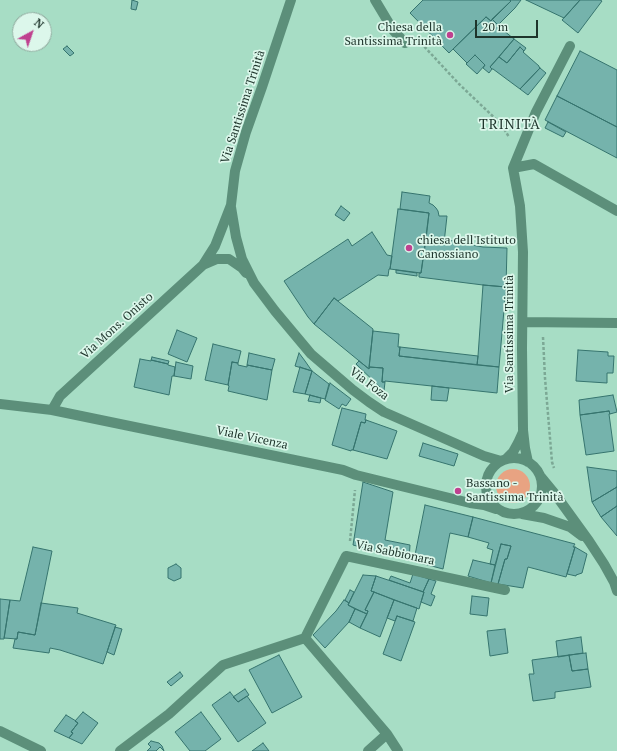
<!DOCTYPE html>
<html>
<head>
<meta charset="utf-8">
<style>
	body { margin:0 }
	#map { position:relative; width:617px; height:751px; overflow:hidden; background:#a7ddc5; font-family:"PT Serif",serif }
	canvas { display:block }
	.north { position:absolute; left:12px; top:12px; width:40px; height:40px; box-sizing:border-box; background:#dcf7eb; border:1px solid #90a99e; border-radius:50%; rotate:40deg; font-size:11px; font-weight:700; line-height:16px; text-align:center; color:#1e342b }
	.north::after { content:''; display:block; margin:auto; width:14px; height:18px; background:#bf418f; clip-path:polygon(50% 0,100% 100%,50% 72%,0 100%) }
	.scale { position:absolute; left:475px; top:20px; width:63px; height:18px; box-sizing:border-box; border:2px solid #1e342b; border-top:0; padding-left:5px; font-size:12px; line-height:14px; white-space:nowrap; color:#1e342b; -webkit-text-stroke:3px #dcf7eb; paint-order:stroke }
</style>
</head>
<body>
<div id="map">
<canvas width="617" height="751"></canvas>
<div class="north">N</div>
<div class="scale">20 m</div>
</div>
<script>
const context = document.querySelector('canvas').getContext('2d');
context.lineJoin = 'round';
function fillPath(path, color) {
  context.fillStyle = color;
  context.fill(path, 'evenodd');
}
function toPath(rows) {
  const path = new Path2D();
  for (const r of rows) {
    if (r.length === 3) {
      path.moveTo(r[0] + r[2], r[1]);
      path.arc(r[0], r[1], r[2], 0, 2 * Math.PI);
      continue;
    }
    path.moveTo(r[0], r[1]);
    for (let i = 2; i < r.length; i += 2) path.lineTo(r[i], r[i + 1]);
  }
  return path;
}
function stroke(path, color, width, dash) {
  context.strokeStyle = color;
  context.lineWidth = width;
  context.lineCap = dash ? 'butt' : 'round';
  context.setLineDash(dash || []);
  context.stroke(path);
}
function write(font, color, halo, rows, align = 'center') {
  context.font = font + ' "PT Serif",serif';
  context.lineWidth = 3.5;
  context.setLineDash([]);
  context.textBaseline = 'middle';
  context.strokeStyle = halo;
  context.fillStyle = color;
  for (const [text, x, y, turn = 0] of rows) {
    context.save();
    context.translate(x, y);
    context.rotate((+turn || 0) * Math.PI / 180);
    context.textAlign = isNaN(turn) ? turn : align;
    if (halo) context.strokeText(text, 0, 0);
    context.fillText(text, 0, 0);
    context.restore();
  }
}
fillPath(toPath([
	[513,486,17]
]), '#e8a382');
const building = toPath([
	[132,0,138,2,136,10,131,9,132,0],
	[423,0,510,0,511,1,491,21,486,17,449,53,410,13,423,0],
	[510,0,521,0,515,8,498,25,492,19,511,1,510,0],
	[526,0,580,0,564,18,526,0],
	[580,0,600,0,602,1,578,33,562,20,580,0],
	[486,17,491,21,492,19,503,30,514,39,490,67,492,69,489,73,483,68,485,65,475,55,467,63,453,49,486,17],
	[514,39,526,48,524,51,520,47,507,63,499,57,514,39],
	[67,46,74,53,70,56,63,49,67,46],
	[520,47,524,51,523,52,539,66,539,67,540,68,520,89,493,69,492,69,490,67,499,57,507,63,520,47],
	[580,51,617,70,617,127,557,96,580,51],
	[475,55,485,65,477,74,466,64,475,55],
	[540,68,546,73,528,95,520,89,540,68],
	[557,96,617,127,617,158,545,120,557,96],
	[548,122,566,132,563,137,545,128,548,122],
	[402,192,430,196,429,203,433,205,436,208,438,211,439,216,447,216,444,243,426,240,429,213,400,209,402,192],
	[341,206,350,213,344,221,335,215,341,206],
	[398,209,429,213,421,273,390,269,398,209],
	[372,232,387,255,392,256,390,269,389,269,388,276,378,275,338,301,334,298,314,324,308,317,284,281,348,239,352,246,372,232],
	[426,240,444,243,444,240,460,241,460,243,483,247,507,248,506,287,483,285,419,277,419,273,421,273,426,240],
	[396,270,417,273,417,276,396,273,396,270],
	[483,285,506,287,499,367,477,365,478,356,483,285],
	[334,298,373,329,369,369,314,324,334,298],
	[177,330,197,338,187,362,168,354,177,330],
	[373,331,399,334,398,347,400,347,399,356,499,367,497,393,385,381,385,382,382,382,383,368,369,367,373,331],
	[213,344,241,351,238,363,232,362,228,385,205,380,213,344],
	[400,347,478,356,477,365,399,356,400,347],
	[578,350,608,352,608,356,614,356,613,373,607,373,607,383,576,381,578,350],
	[249,353,275,359,272,370,247,365,249,353],
	[299,353,305,361,312,371,295,366,299,353],
	[152,357,169,361,168,364,151,360,152,357],
	[140,359,151,361,151,360,168,364,168,365,175,367,174,376,172,376,169,395,134,387,140,359],
	[359,361,369,369,369,367,383,368,382,382,385,382,384,391,356,364,359,361],
	[176,362,193,366,191,379,174,376,176,362],
	[232,362,238,363,238,365,247,367,247,365,272,370,267,400,228,391,229,386,228,385,232,362],
	[300,367,312,371,305,394,293,392,300,367],
	[312,371,329,384,325,399,305,394,312,371],
	[330,383,351,399,346,406,342,404,339,409,325,400,330,383],
	[432,386,449,388,447,401,431,400,432,386],
	[310,395,321,398,320,403,308,401,310,395],
	[613,395,617,412,610,414,609,411,580,415,579,400,613,395],
	[342,408,366,414,365,420,366,420,365,423,361,422,353,450,351,450,351,451,332,445,342,408],
	[609,411,610,414,609,414,614,451,586,455,580,415,609,411],
	[366,420,397,431,387,459,353,450,361,422,365,423,366,420],
	[423,443,458,454,454,466,419,456,423,443],
	[587,467,617,471,617,487,592,502,587,467],
	[363,482,393,492,385,540,410,545,409,560,353,545,363,482],
	[617,487,617,506,601,517,592,502,617,487],
	[425,505,473,517,468,537,450,533,443,569,409,560,410,554,415,555,425,505],
	[617,506,617,536,601,517,617,506],
	[473,517,575,544,573,547,575,547,566,577,528,567,523,588,498,584,505,559,507,559,511,546,501,544,495,565,490,564,493,550,487,548,489,543,468,537,473,517],
	[501,544,511,546,507,559,505,559,498,584,491,583,501,544],
	[33,547,52,551,35,635,18,632,17,639,4,638,10,600,20,601,33,547],
	[575,547,587,554,582,573,576,575,576,576,567,574,575,547],
	[473,560,495,565,491,583,468,576,473,560],
	[176,564,181,568,181,578,174,581,168,578,168,568,176,564],
	[413,574,429,579,423,592,389,580,391,576,410,583,413,574],
	[363,575,376,576,371,591,374,592,365,610,368,611,367,614,348,605,363,575],
	[376,576,424,592,419,609,371,591,376,576],
	[429,579,436,581,431,594,435,596,431,606,421,602,424,592,423,592,429,579],
	[350,590,354,592,349,603,345,600,350,590],
	[374,592,394,600,380,637,360,628,368,611,365,610,374,592],
	[472,596,489,598,487,616,470,614,472,596],
	[0,599,10,600,4,639,0,639,0,599],
	[344,600,349,603,348,605,355,609,349,622,325,648,313,635,336,611,344,600],
	[394,600,417,608,413,621,397,616,395,621,387,618,394,600],
	[41,603,78,608,77,613,116,625,103,664,60,650,50,648,49,653,13,648,15,639,17,639,18,632,35,635,41,603],
	[355,609,367,614,360,628,349,622,355,609],
	[397,616,415,622,401,661,383,654,397,616],
	[115,627,122,629,114,655,107,652,115,627],
	[505,629,508,653,490,656,487,631,505,629],
	[581,637,583,653,558,657,556,641,581,637],
	[586,653,588,669,572,671,569,655,586,653],
	[279,655,302,697,272,713,249,670,279,655],
	[569,655,572,671,588,669,591,687,555,692,555,698,533,701,529,674,534,674,532,660,569,655],
	[180,672,183,676,171,686,167,682,180,672],
	[245,689,249,695,238,702,233,697,245,689],
	[230,692,238,702,247,696,266,723,238,742,212,705,230,692],
	[83,712,98,723,82,744,69,738,73,733,71,732,78,723,75,721,83,712],
	[201,712,221,739,205,751,190,751,175,732,201,712],
	[66,715,76,721,75,721,78,723,71,732,73,733,69,738,54,731,66,715],
	[151,741,159,743,162,746,164,751,160,747,156,751,147,751,151,747,148,744,151,741],
	[263,743,269,751,252,751,263,743]
]);
fillPath(building, '#75b3ac');
stroke(building, '#36746e', 1);
stroke(toPath([
	[421,43,459,84,501,124,509,137],
	[543,337,545,378,552,462,554,468],
	[350,541,355,490]
]), '#7ca895', 2.5, [3, 2]);
stroke(toPath([
	[375,0,393,30,405,43],
	[513,168,520,206,523,252,522,348,523,430,525,448,528,462],
	[513,168,536,112,570,46],
	[513,168,534,164,617,211],
	[231,207,236,237,242,259,254,283,275,311,311,354,353,390,369,402,384,412,484,456,501,461],
	[203,265,217,259,229,259,242,268,246,273],
	[523,322,617,323],
	[0,404,52,410,343,470,356,475,470,503,484,505,496,509],
	[52,410,60,396,203,265,215,246,224,223,231,205,235,171,246,132,262,87,291,0],
	[514,486,28],
	[506,459,513,452,518,443,523,432],
	[541,477,555,494,589,541,604,564,614,582,617,591],
	[522,514,544,518,570,527,582,536],
	[305,638,346,556,505,590],
	[0,731,41,751],
	[120,751,169,714,223,665,305,638,387,734,398,751],
	[368,751,387,734]
]), '#5c8f7a', 10);
for (const [x, y, r, color] of [
	[450,35,4,"#bf418f"],
	[409,248,4,"#bf418f"],
	[458,491,4,"#bf418f"]
]) {
  const dot = new Path2D();
  dot.arc(x, y, r, 0, 2 * Math.PI);
  context.fillStyle = color;
  context.fill(dot);
  stroke(dot, '#dcf7eb', 1.5);
}
write('12px', '#1e342b', '#dcf7eb', [
	["Chiesa della",442,28,"right"],
	["Santissima Trinità",442,42,"right"],
	["chiesa dell'Istituto",417,241],
	["Canossiano",417,255],
	["Bassano -",466,484],
	["Santissima Trinità",466,498]
], 'left');
write('12px', '#1e342b', '#dcf7eb', [
	["Via Santissima Trinità",243,107,-72],
	["Via Mons. Onisto",117,326,-42],
	["Via Santissima Trinità",510,334,-90],
	["Via Foza",369,384,37],
	["Viale Vicenza",252,438,12],
	["Via Sabbionara",395,553,12]
]);
context.letterSpacing = '1px';
write('14px', '#1e342b', '#dcf7eb', [
	["TRINITÀ",510,125]
]);
context.letterSpacing = '0px';
</script>
</body>
</html>
